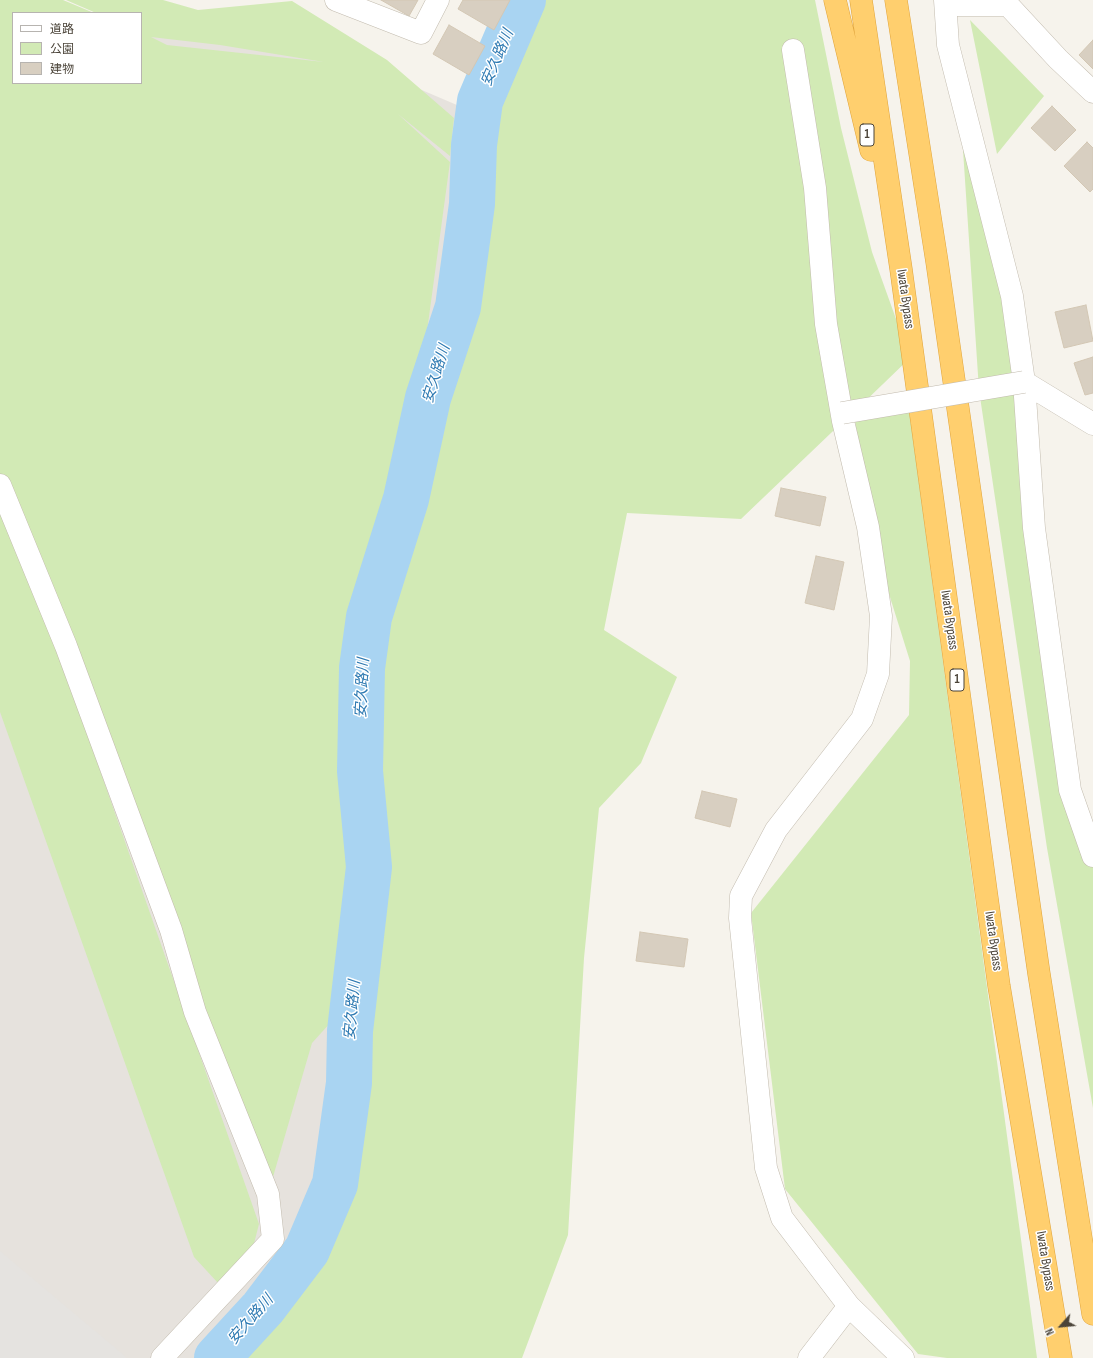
<!DOCTYPE html>
<html>
<head>
<meta charset="utf-8">
<style>
	body { margin:0 }
	#map { position:relative; width:1093px; height:1358px; overflow:hidden; background:#f6f3ec; font-family:"Sofia Sans Condensed","Noto Sans JP",sans-serif }
	canvas { display:block }
	.legend { position:absolute; left:12px; top:12px; width:130px; height:72px; box-sizing:border-box; background:#fff; border:1px solid #b7b4b0; margin:0; padding:5px 7px; list-style:none; font-size:12px; color:#4b4439 }
	.legend li { display:flex; align-items:center; gap:8px; height:20px }
	.legend b { width:20px; border:1px solid #b7b4b0 }
	.north { position:absolute; left:1041px; top:1306px; width:40px; height:40px; -webkit-text-stroke:3px #fff; paint-order:stroke; rotate:243deg; font-size:11px; font-weight:700; line-height:16px; text-align:center; color:#4b4439 }
	.north::after { content:''; display:block; margin:auto; width:14px; height:18px; background:#4b4439; clip-path:polygon(50% 0,100% 100%,50% 72%,0 100%) }
</style>
</head>
<body>
<div id="map">
<canvas width="1093" height="1358"></canvas>
<ul class="legend">
<li><b style="height:5px;background:#fff"></b>道路</li>
<li><b style="height:11px;background:#d2eab5"></b>公園</li>
<li><b style="height:11px;background:#d8cfc1"></b>建物</li>
</ul>
<div class="north">N</div>
</div>
<script>
const context = document.querySelector('canvas').getContext('2d');
context.lineJoin = 'round';
function fillPath(path, color) {
  context.fillStyle = color;
  context.fill(path, 'evenodd');
}
function toPath(rows) {
  const path = new Path2D();
  for (const r of rows) {
    path.moveTo(r[0], r[1]);
    for (let i = 2; i < r.length; i += 2) path.lineTo(r[i], r[i + 1]);
  }
  return path;
}
function stroke(path, color, width, dash) {
  context.strokeStyle = color;
  context.lineWidth = width;
  context.lineCap = dash ? 'butt' : 'round';
  context.setLineDash(dash || []);
  context.stroke(path);
}
function write(font, color, halo, rows, align = 'center') {
  context.font = font + ' "Sofia Sans Condensed","Noto Sans JP",sans-serif';
  context.lineWidth = 3;
  context.setLineDash([]);
  context.textBaseline = 'middle';
  context.strokeStyle = halo;
  context.fillStyle = color;
  for (const [text, x, y, turn = 0] of rows) {
    context.save();
    context.translate(x, y);
    context.rotate((+turn || 0) * Math.PI / 180);
    context.textAlign = isNaN(turn) ? turn : align;
    if (halo) context.strokeText(text, 0, 0);
    context.fillText(text, 0, 0);
    context.restore();
  }
}
fillPath(toPath([
	[0,0,13,13,13,83,141,83,141,28,258,20,499,123,412,752,342,1179,251,1358,0,1358]
]), '#e6e2dd');
fillPath(toPath([
	[0,0,63,0,94,13,13,13,13,83,141,83,141,13,96,13,66,0,163,0,198,10,292,1,387,60,454,118,450,156,398,114,450,162,419,390,345,642,354,867,344,950,341,1011,312,1043,268,1194,7,505,259,1224,244,1283,218,1283,194,1257,0,712],
	[151,37,220,45,324,62,167,45],
	[527,0,815,0,841,128,872,252,910,358,856,410,908,402,1037,1358,947,1358,918,1354,785,1189,751,913,909,715,910,661,868,527,854,411,741,519,627,513,604,630,677,677,641,763,599,808,584,958,568,1235,522,1358,234,1358,276,1318,338,1162,367,916,371,678,386,598,422,507,442,392,485,255,491,133,524,4],
	[970,20,1044,96,997,154],
	[959,90,1027,416,1059,711,1093,846,1093,1108,1047,848,979,390]
]), '#d2eab5');
fillPath(toPath([
	[0,1251,126,1357,125,1358,0,1358]
]), '#e5e3e0');
stroke(toPath([
	[217,1358,263,1308,307,1250,335,1184,349,1083,350,1031,369,867,360,771,362,668,369,617,406,499,428,398,458,307,472,204,474,145,480,101,523,0]
]), '#a9d4f2', 46);
const building = toPath([
	[381,0,418,0,409,16,381,0],
	[463,0,510,0,494,30,458,9,463,0],
	[449,25,485,46,469,75,433,54,449,25],
	[1093,40,1093,69,1079,55,1093,40],
	[1052,106,1076,130,1055,151,1031,128,1052,106],
	[1087,142,1093,148,1093,189,1090,192,1064,166,1087,142],
	[1086,305,1093,341,1064,348,1055,312,1086,305],
	[1093,357,1093,393,1085,395,1074,363,1093,357],
	[781,488,826,497,820,526,775,516,781,488],
	[816,556,844,562,834,610,805,603,816,556],
	[702,791,737,799,730,827,695,818,702,791],
	[640,932,688,939,684,967,636,961,640,932]
]);
fillPath(building, '#d8cfc1');
stroke(building, '#d3c7b4', 1);
const minor = toPath([
	[336,0,421,33,438,0],
	[945,0,948,45,1012,296,1024,382,1034,528,1070,790,1093,856],
	[946,5,1008,5,1058,59,1093,92],
	[793,50,815,188,826,324,843,421,868,527,881,616,878,674,862,719,776,830,741,896,740,918,766,1168,782,1218,849,1306,903,1358],
	[1024,382,1093,424],
	[0,485,66,646,171,930,195,1012,268,1194,273,1239,162,1358],
	[809,1358,849,1306]
]);
const highway = toPath([
	[835,0,871,150],
	[861,0,901,269,999,986,1061,1358],
	[896,0,937,262,1039,974,1093,1314]
]);
stroke(minor, '#c2bbae', 23);
stroke(highway, '#e0a43c', 23);
stroke(minor, '#fff', 22);
stroke(highway, '#ffcf6e', 22);
const minorBridge = toPath([
	[842,413,1024,382]
]);
stroke(minorBridge, '#c2bbae', 23, []);
stroke(minorBridge, '#fff', 22);
for (const [x, y, w] of [
	[867,135,14],
	[957,680,14]
]) {
  const box = new Path2D();
  box.roundRect(x - w / 2, y - 11, w, 22, 3);
  context.fillStyle = '#fff';
  context.fill(box);
  stroke(box, '#4b4439', 1);
}
write('bold 13px', '#4b4439', null, [
	["1",867,135],
	["1",957,680]
]);
write('14px', '#4b4439', '#fff', [
	["Iwata Bypass",905,299,82],
	["Iwata Bypass",949,620,82],
	["Iwata Bypass",993,941,82],
	["Iwata Bypass",1045,1261,81]
]);
write('italic 15px', '#2e7ab2', '#fff', [
	["安久路川",498,58,-67],
	["安久路川",437,374,-73],
	["安久路川",363,688,-87],
	["安久路川",353,1010,-85],
	["安久路川",251,1320,-49]
]);
</script>
</body>
</html>
